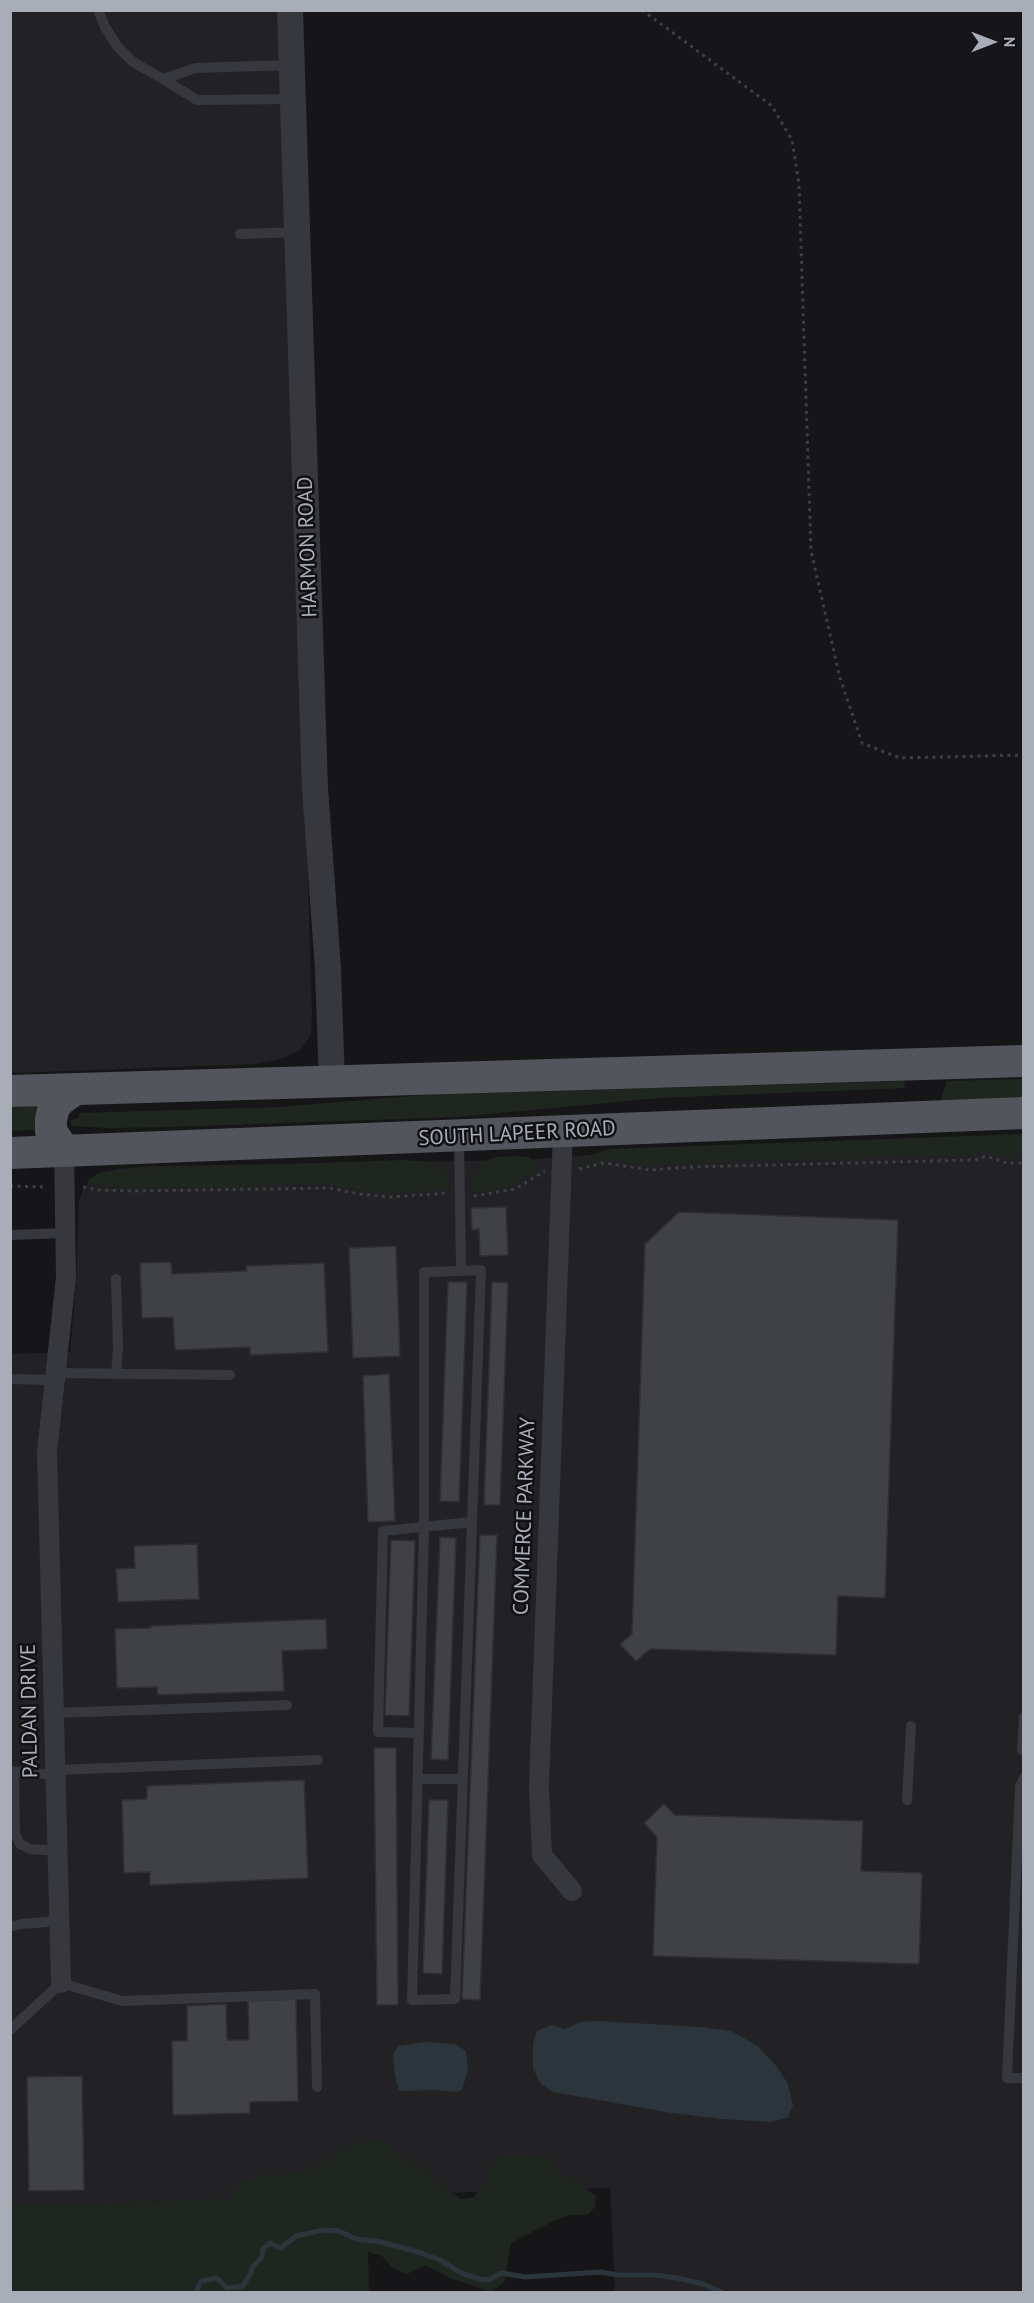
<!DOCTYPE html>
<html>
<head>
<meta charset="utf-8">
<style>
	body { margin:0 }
	#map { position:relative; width:1034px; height:2303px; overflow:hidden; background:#161618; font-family:"PT Sans",sans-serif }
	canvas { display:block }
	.frame { position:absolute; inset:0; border:12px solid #a8adb8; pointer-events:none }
	.north { position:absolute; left:962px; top:12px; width:60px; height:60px; -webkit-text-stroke:4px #111113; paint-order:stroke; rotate:90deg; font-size:16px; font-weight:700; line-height:24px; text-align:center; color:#a8adb8 }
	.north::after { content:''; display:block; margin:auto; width:21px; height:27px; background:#a8adb8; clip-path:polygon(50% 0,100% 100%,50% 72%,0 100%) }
</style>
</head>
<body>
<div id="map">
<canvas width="1034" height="2303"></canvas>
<div class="frame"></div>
<div class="north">N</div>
</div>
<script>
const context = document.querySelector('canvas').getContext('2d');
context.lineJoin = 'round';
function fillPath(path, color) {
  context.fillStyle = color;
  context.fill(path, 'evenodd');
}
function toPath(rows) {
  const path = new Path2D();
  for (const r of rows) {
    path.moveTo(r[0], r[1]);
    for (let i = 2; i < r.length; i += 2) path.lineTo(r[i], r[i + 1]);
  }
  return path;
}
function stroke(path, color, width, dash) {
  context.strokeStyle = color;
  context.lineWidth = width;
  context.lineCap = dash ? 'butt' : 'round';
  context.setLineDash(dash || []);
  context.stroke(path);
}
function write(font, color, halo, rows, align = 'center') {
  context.font = font + ' "PT Sans",sans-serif';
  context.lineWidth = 5;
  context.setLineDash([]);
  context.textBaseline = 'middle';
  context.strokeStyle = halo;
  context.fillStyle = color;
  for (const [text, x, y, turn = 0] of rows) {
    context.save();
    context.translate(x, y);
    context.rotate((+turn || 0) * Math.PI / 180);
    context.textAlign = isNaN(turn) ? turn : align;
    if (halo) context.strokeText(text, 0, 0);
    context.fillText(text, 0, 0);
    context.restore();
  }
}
fillPath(toPath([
	[10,11,279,11,294,409,312,1015,311,1035,300,1050,284,1058,256,1064,11,1073],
	[1023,1136,1023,2292,615,2292,610,2188,11,2206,10,1354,70,1352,76,1281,79,1201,84,1187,96,1177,117,1169,153,1166,522,1160,697,1147]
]), '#222225');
fillPath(toPath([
	[1023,1079,1023,1099,943,1101,941,1099,947,1081],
	[904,1081,905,1088,659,1098,458,1117,169,1127,109,1128,71,1126,71,1120,79,1118,79,1113,279,1107,424,1095],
	[37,1105,39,1107,35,1130,11,1131,10,1106],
	[1023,1134,1023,1159,1004,1158,984,1152,971,1155,705,1162,642,1166,610,1160,581,1166,592,1155,609,1149],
	[517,1156,528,1157,541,1167,516,1184,486,1191,472,1191,474,1174,487,1160,496,1157],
	[403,1160,432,1162,444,1172,448,1179,449,1189,383,1194,324,1184,199,1187,111,1186,86,1183,98,1173,114,1170],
	[373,2139,391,2147,404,2162,420,2165,440,2185,461,2199,474,2197,488,2178,494,2159,511,2154,539,2156,553,2160,559,2175,579,2183,596,2196,595,2207,587,2215,569,2215,553,2221,511,2243,505,2281,491,2292,450,2278,425,2265,407,2274,393,2268,382,2256,368,2252,369,2292,11,2292,11,2206,230,2199,233,2190,242,2181,264,2175,278,2176,304,2172,352,2145]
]), '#1e261f');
fillPath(toPath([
	[597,2021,701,2027,731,2031,758,2046,777,2067,788,2084,793,2106,787,2118,771,2122,722,2119,672,2113,553,2092,541,2084,533,2069,533,2044,537,2031,551,2025,565,2029,580,2022],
	[425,2042,455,2044,466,2051,468,2070,462,2090,455,2092,436,2090,399,2091,395,2076,393,2055,398,2046]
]), '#2c353c');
stroke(toPath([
	[196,2292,201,2281,217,2278,227,2288,243,2286,251,2273,252,2267,262,2257,263,2249,270,2243,281,2248,296,2236,324,2230,339,2231,356,2239,381,2242,418,2252,440,2260,461,2273,480,2279,489,2280,501,2273,525,2277,601,2272,618,2275,655,2275,677,2278,703,2284,721,2292]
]), '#2c353c', 5);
const building = toPath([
	[506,1207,508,1255,480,1256,479,1229,472,1230,471,1208,506,1207],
	[679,1212,898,1220,885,1598,838,1596,836,1655,650,1649,636,1661,620,1644,632,1634,645,1244,679,1212],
	[396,1246,400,1356,353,1358,349,1248,396,1246],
	[171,1262,172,1274,247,1271,246,1266,324,1263,328,1352,250,1355,250,1347,175,1350,173,1317,142,1318,140,1263,171,1262],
	[448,1282,467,1282,459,1502,440,1501,448,1282],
	[492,1282,508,1283,500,1505,484,1505,492,1282],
	[389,1374,395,1521,368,1522,363,1376,389,1374],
	[480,1535,497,1535,480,2000,462,1999,480,1535],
	[440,1537,456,1538,448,1760,431,1759,440,1537],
	[391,1540,415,1541,409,1716,385,1715,391,1540],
	[197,1544,199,1599,118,1602,116,1569,135,1568,134,1546,197,1544],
	[326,1619,327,1649,282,1651,284,1691,158,1695,157,1687,117,1688,115,1629,151,1628,151,1626,326,1619],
	[374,1748,396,1748,398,2005,377,2005,374,1748],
	[304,1780,308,1878,150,1885,150,1872,124,1873,122,1800,147,1799,147,1786,304,1780],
	[429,1800,448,1800,442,1974,423,1973,429,1800],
	[664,1804,675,1815,863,1821,861,1871,922,1873,919,1964,653,1956,657,1837,644,1823,664,1804],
	[296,1999,298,2101,250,2102,250,2113,173,2115,172,2041,187,2041,187,2006,226,2004,227,2040,249,2040,248,2001,296,1999],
	[82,2076,84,2190,29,2191,27,2077,82,2076]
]);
fillPath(building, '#404145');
stroke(building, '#303034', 1.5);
stroke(toPath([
	[642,10,772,106,792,140,799,184,811,551,840,678,862,743,900,758,1024,755],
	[579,1169,604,1163,651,1170,689,1167,975,1160,986,1156,1007,1163,1024,1163],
	[10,1186,46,1187],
	[83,1187,100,1190,134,1191,330,1188,359,1194,390,1197,447,1193],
	[474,1196,515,1189,545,1171]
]), '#3d3f44', 3, [3, 4.5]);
stroke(toPath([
	[98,10,105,27,117,46,133,62,163,79],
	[291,65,196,68,163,79,197,100,293,99],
	[240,234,298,232],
	[459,1137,461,1271,424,1272,424,1528,412,2000,455,1999,481,1270,461,1271],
	[10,1235,65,1233],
	[55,1373,230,1375],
	[116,1374,118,1348,116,1279],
	[10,1379,54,1380],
	[54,1713,287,1705],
	[419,1733,378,1732,383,1531,472,1522],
	[1022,1750,1024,1717],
	[56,1770,318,1760],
	[10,1771,56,1775],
	[14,1771,15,1834,20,1844,30,1849,58,1851],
	[1024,1778,1020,1786,1007,2078,1024,2078],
	[418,1779,463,1779],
	[907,1800,911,1726],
	[10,1927,21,1924,60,1921],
	[10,2030,61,1983,122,2001,315,1994,317,2087]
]), '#37383d', 10);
stroke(toPath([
	[563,1132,539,1786,542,1855,572,1891],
	[61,1983,47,1452,66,1277,64,1151]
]), '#37383d', 20);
stroke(toPath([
	[290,10,315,788,328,969,332,1083]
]), '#37383d', 26);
stroke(toPath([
	[10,1091,1024,1061],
	[64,1151,51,1131,51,1119,54,1107,61,1099,74,1090],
	[10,1153,1024,1113]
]), '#53555c', 32);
write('21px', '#a8adb8', '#111113', [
	["HARMON ROAD",308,547,-92],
	["SOUTH LAPEER ROAD",517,1134,-3],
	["COMMERCE PARKWAY",525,1516,-88],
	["PALDAN DRIVE",30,1711,-91]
]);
</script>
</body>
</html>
